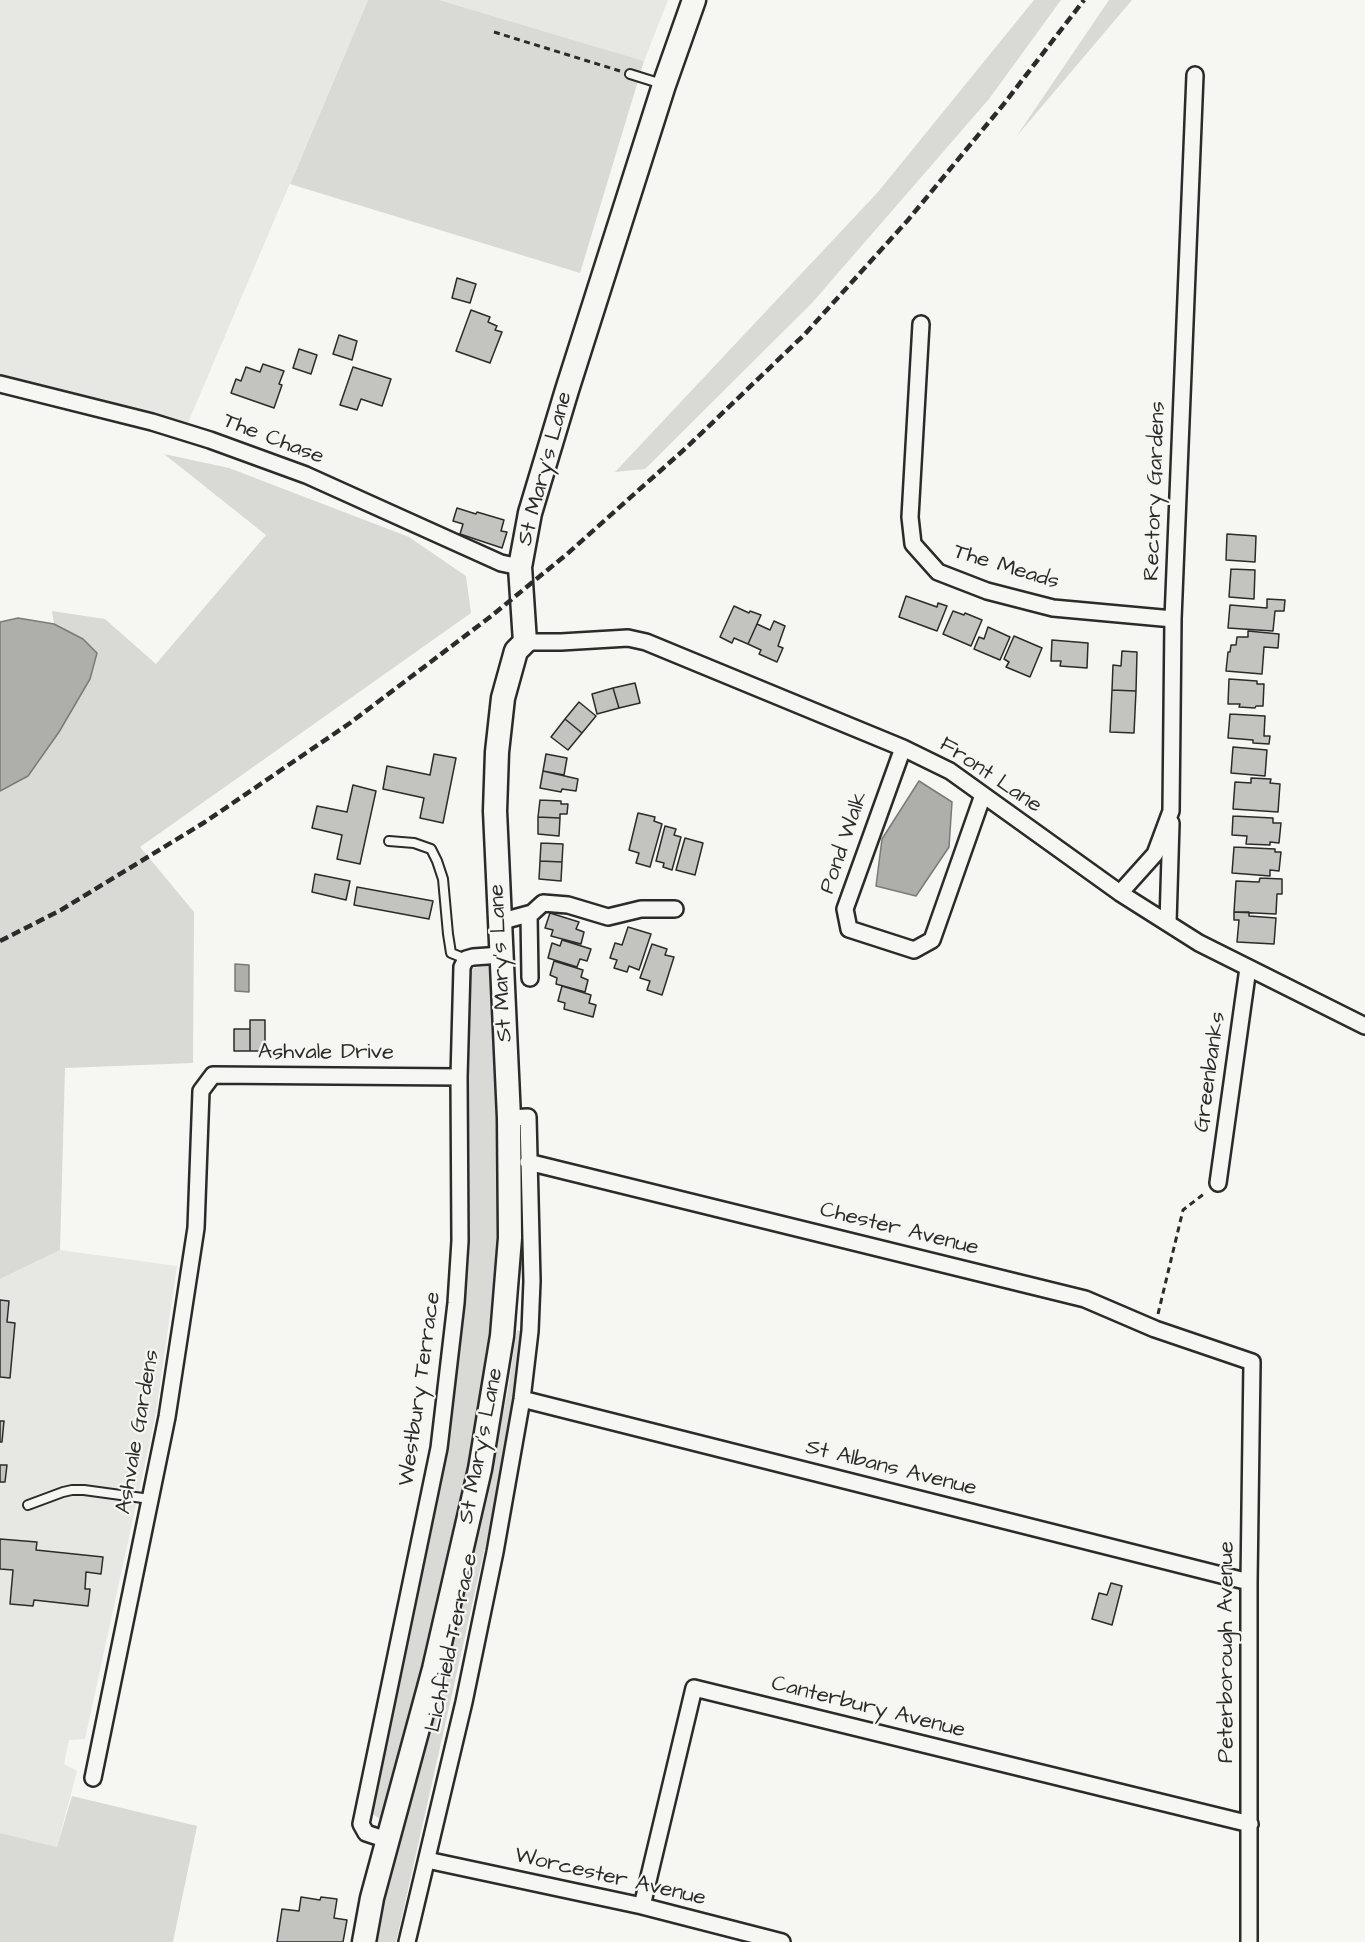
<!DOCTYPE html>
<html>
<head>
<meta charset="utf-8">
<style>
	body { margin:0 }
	canvas { display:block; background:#f6f6f2 }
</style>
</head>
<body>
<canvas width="1365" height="1942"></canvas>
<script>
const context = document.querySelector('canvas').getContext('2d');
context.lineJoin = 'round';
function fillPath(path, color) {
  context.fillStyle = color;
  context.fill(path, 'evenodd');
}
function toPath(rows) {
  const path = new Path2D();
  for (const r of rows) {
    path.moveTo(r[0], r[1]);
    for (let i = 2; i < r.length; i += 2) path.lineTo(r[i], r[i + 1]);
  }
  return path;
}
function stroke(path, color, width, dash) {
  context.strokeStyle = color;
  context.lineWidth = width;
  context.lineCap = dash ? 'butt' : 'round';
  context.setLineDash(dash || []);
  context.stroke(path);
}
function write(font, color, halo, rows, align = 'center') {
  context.font = font + ' "Architects Daughter",sans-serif';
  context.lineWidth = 4.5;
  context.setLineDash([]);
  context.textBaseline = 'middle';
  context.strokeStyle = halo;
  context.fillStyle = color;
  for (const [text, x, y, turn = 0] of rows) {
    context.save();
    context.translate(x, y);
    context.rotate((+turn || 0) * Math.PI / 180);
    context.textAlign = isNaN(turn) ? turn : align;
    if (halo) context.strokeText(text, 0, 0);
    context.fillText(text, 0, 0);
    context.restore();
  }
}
fillPath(toPath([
	[0,0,368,0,187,425,0,377],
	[439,0,668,0,644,61],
	[60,1250,177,1266,156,1413,85,1739,69,1740,64,1764,77,1771,57,1847,0,1833,0,1279]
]), '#e7e7e3');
fillPath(toPath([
	[368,0,439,0,644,61,580,273,290,184],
	[1034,0,1061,0,989,99,812,303,645,469,615,472,878,192],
	[1109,0,1132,0,1016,137],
	[164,454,229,468,409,537,466,576,471,613,140,847,194,912,193,1063,65,1068,60,1250,0,1279,0,791,28,776,59,732,90,679,83,639,54,624,52,611,105,619,156,664,266,535],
	[488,966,498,976,502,1213,492,1351,471,1474,400,1763,384,1816,379,1818,368,1812,395,1698,446,1445,465,980,473,968],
	[517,1330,522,1331,519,1364,497,1494,405,1903,396,1942,374,1942,393,1847,484,1498,507,1395],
	[72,1796,197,1826,173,1942,0,1942,0,1833,57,1847]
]), '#d9d9d5');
const water = toPath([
	[18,618,54,624,83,639,97,653,90,679,59,732,28,776,0,791,0,622,18,618],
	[919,781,952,802,949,847,916,896,876,886,882,839,919,781],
	[235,964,249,965,249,992,235,991,235,964]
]);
fillPath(water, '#aeaeab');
stroke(water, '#7a7a78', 1.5);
const building = toPath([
	[457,278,476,284,470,303,452,298,457,278],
	[471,310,490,317,488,322,497,326,495,330,502,332,490,363,456,351,471,310],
	[339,335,357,341,352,360,333,354,339,335],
	[299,349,317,355,311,374,293,368,299,349],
	[263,364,284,371,279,384,282,385,274,408,231,393,236,379,241,381,246,367,260,372,263,364],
	[353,367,391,379,382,406,361,399,357,410,340,405,353,367],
	[457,508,476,514,477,512,504,520,501,531,507,532,502,548,460,534,463,524,453,521,457,508],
	[1227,534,1256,536,1255,562,1226,560,1227,534],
	[1231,569,1255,570,1254,599,1229,597,1231,569],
	[906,596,937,607,938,603,947,606,937,631,899,617,906,596],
	[1267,599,1285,600,1284,611,1275,611,1273,631,1228,628,1230,605,1267,608,1267,599],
	[734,606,749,613,750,611,761,615,748,644,734,638,732,643,720,637,734,606],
	[953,611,964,615,965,613,982,620,971,646,943,634,953,611],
	[774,621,785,626,778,646,783,648,777,662,759,654,761,650,748,644,757,624,770,630,774,621],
	[988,627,1010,637,1000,660,974,649,979,637,984,639,988,627],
	[1248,631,1279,634,1278,648,1264,647,1262,674,1226,671,1228,652,1230,652,1231,645,1236,645,1237,637,1248,637,1248,631],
	[1014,636,1042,648,1030,677,1006,667,1009,662,1004,659,1014,636],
	[1052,640,1088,643,1087,668,1060,666,1061,661,1051,661,1052,640],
	[1122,651,1137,652,1136,691,1112,690,1113,665,1121,666,1122,651],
	[1229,679,1257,681,1257,684,1264,684,1263,706,1256,706,1255,708,1239,707,1240,704,1228,704,1229,679],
	[635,683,640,703,619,708,613,688,635,683],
	[613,688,619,708,597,714,592,694,613,688],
	[1112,690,1136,691,1134,733,1110,732,1112,690],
	[579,702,596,716,582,733,565,719,579,702],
	[1230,714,1265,716,1264,736,1270,736,1269,744,1253,743,1253,740,1228,738,1230,714],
	[565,719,582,733,568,750,551,737,565,719],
	[1233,747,1267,750,1265,776,1231,773,1233,747],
	[434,754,456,758,443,823,420,818,424,798,383,789,387,766,430,775,434,754],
	[546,754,567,758,564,775,543,771,546,754],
	[543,771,578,779,576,791,562,789,561,792,540,788,543,771],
	[1251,778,1271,779,1270,783,1280,784,1278,812,1233,809,1235,782,1251,783,1251,778],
	[353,785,376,791,360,864,337,859,342,835,312,828,317,806,347,812,353,785],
	[540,800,561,801,561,804,568,804,567,814,560,814,560,818,538,817,540,800],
	[638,813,655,817,654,821,662,824,650,867,636,863,639,853,629,850,638,813],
	[1233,816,1273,818,1273,823,1281,823,1279,843,1270,842,1270,845,1246,844,1247,836,1232,835,1233,816],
	[538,817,560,818,559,836,538,834,538,817],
	[665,826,676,829,674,835,681,837,672,870,663,867,664,863,656,861,665,826],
	[685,838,703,843,695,875,676,870,685,838],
	[541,843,563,844,562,862,540,861,541,843],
	[1234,847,1275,849,1275,852,1281,852,1279,871,1270,870,1270,876,1232,873,1234,847],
	[540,861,562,862,561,881,539,879,540,861],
	[315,874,350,881,346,900,312,892,315,874],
	[1260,878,1282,879,1282,894,1277,894,1276,914,1234,912,1236,881,1259,882,1260,878],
	[357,887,433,901,429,919,354,905,357,887],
	[1234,912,1249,912,1249,916,1276,918,1274,944,1237,942,1239,920,1234,920,1234,912],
	[550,913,579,922,576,929,584,932,581,944,551,936,553,930,545,928,550,913],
	[628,927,651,934,639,970,629,966,627,972,614,968,617,960,610,958,615,943,622,945,628,927],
	[562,940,591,949,587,961,580,959,577,967,548,958,552,943,560,946,562,940],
	[652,944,667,949,665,955,674,957,662,995,647,990,650,981,640,978,652,944],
	[554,961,583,970,581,977,588,980,585,992,556,984,557,978,550,975,554,961],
	[562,986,591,995,589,1003,596,1005,593,1017,564,1009,565,1003,558,1001,562,986],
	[250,1020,265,1020,265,1051,250,1051,250,1020],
	[234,1029,250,1029,250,1051,234,1051,234,1029],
	[0,1300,9,1301,7,1322,15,1323,10,1378,0,1377,0,1300],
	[0,1421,4,1421,2,1442,0,1442,0,1421],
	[0,1465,7,1465,5,1482,0,1482,0,1465],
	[0,1539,37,1542,36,1550,103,1557,101,1574,86,1572,85,1589,90,1589,88,1606,34,1600,33,1606,10,1604,13,1570,0,1569,0,1539],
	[1111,1583,1122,1586,1112,1625,1092,1619,1099,1593,1107,1595,1111,1583],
	[301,1897,320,1900,321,1897,337,1899,334,1918,347,1920,343,1942,277,1942,282,1909,299,1911,301,1897]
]);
fillPath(building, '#c3c3c0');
stroke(building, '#2b2b2b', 1.5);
const lane = toPath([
	[630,74,662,84],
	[389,841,414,843,431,849,437,861,443,879,448,934,451,953,466,959],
	[28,1505,63,1492,72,1490,84,1490,150,1499]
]);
const street = toPath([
	[921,324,910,517,913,544,938,572,987,591,1053,608,1173,619],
	[0,384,152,422,210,440,306,475,501,563,520,567],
	[525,642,561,642,628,638,646,642,903,748,950,771,1120,893,1199,943,1365,1026],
	[903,748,845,909,849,929,914,950,932,940,983,795],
	[1120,893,1155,854,1171,811,1173,619,1195,75],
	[529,914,530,978],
	[499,922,532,913,543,903,568,905,608,917,641,909,675,909],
	[1168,923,1171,823],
	[528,1162,1085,1299,1155,1329,1252,1362,1249,1582,1249,1942],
	[1218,1183,1248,968],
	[522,1399,1249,1582],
	[93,1778,167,1417,196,1228,201,1091,213,1075,459,1077],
	[387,1840,366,1833,361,1824,439,1448,456,1303,460,1241,459,1077,462,967,466,959,473,957,502,955],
	[427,1860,642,1906,782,1942],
	[642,1906,694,1688,1250,1824],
	[407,1942,464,1702,495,1552,522,1399,530,1331,532,1281,528,1117,509,1118]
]);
const secondary = toPath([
	[364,1942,372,1898,434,1669,480,1469,502,1336,510,1238,509,1118,495,811,497,752,503,698,516,651,525,642,520,567,530,513,567,390,664,85,694,0]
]);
stroke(lane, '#2b2b2b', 12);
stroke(street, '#2b2b2b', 20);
stroke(secondary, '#2b2b2b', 27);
stroke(toPath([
	[494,32,620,71],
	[1158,1314,1183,1210,1205,1193]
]), '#2b2b2b', 3, [6, 4.5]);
stroke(lane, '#f6f6f2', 8);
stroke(street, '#f6f6f2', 15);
stroke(secondary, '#f6f6f2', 22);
stroke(toPath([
	[0,941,61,910,205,822,350,723,490,617,567,554,687,447,805,334,908,220,1003,105,1084,0]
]), '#2b2b2b', 4.5, [9, 4.5]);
write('22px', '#2b2b2b', '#f6f6f2', [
	["The Chase",273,440,21],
	["St Mary's Lane",546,469,-75],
	["Rectory Gardens",1156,491,-88],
	["The Meads",1006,568,17],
	["Front Lane",990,776,34],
	["Pond Walk",845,843,-71],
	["St Mary's Lane",502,963,-93],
	["Ashvale Drive",326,1053],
	["Greenbanks",1211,1072,-82],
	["Chester Avenue",899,1230,14],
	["Westbury Terrace",421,1389,-82],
	["Ashvale Gardens",139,1432,-80],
	["St Mary's Lane",482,1446,-79],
	["St Albans Avenue",891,1469,14],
	["Lichfield Terrace",453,1643,-78],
	["Peterborough Avenue",1227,1652,-90],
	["Canterbury Avenue",868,1708,14],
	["Worcester Avenue",610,1878,13]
]);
</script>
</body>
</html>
